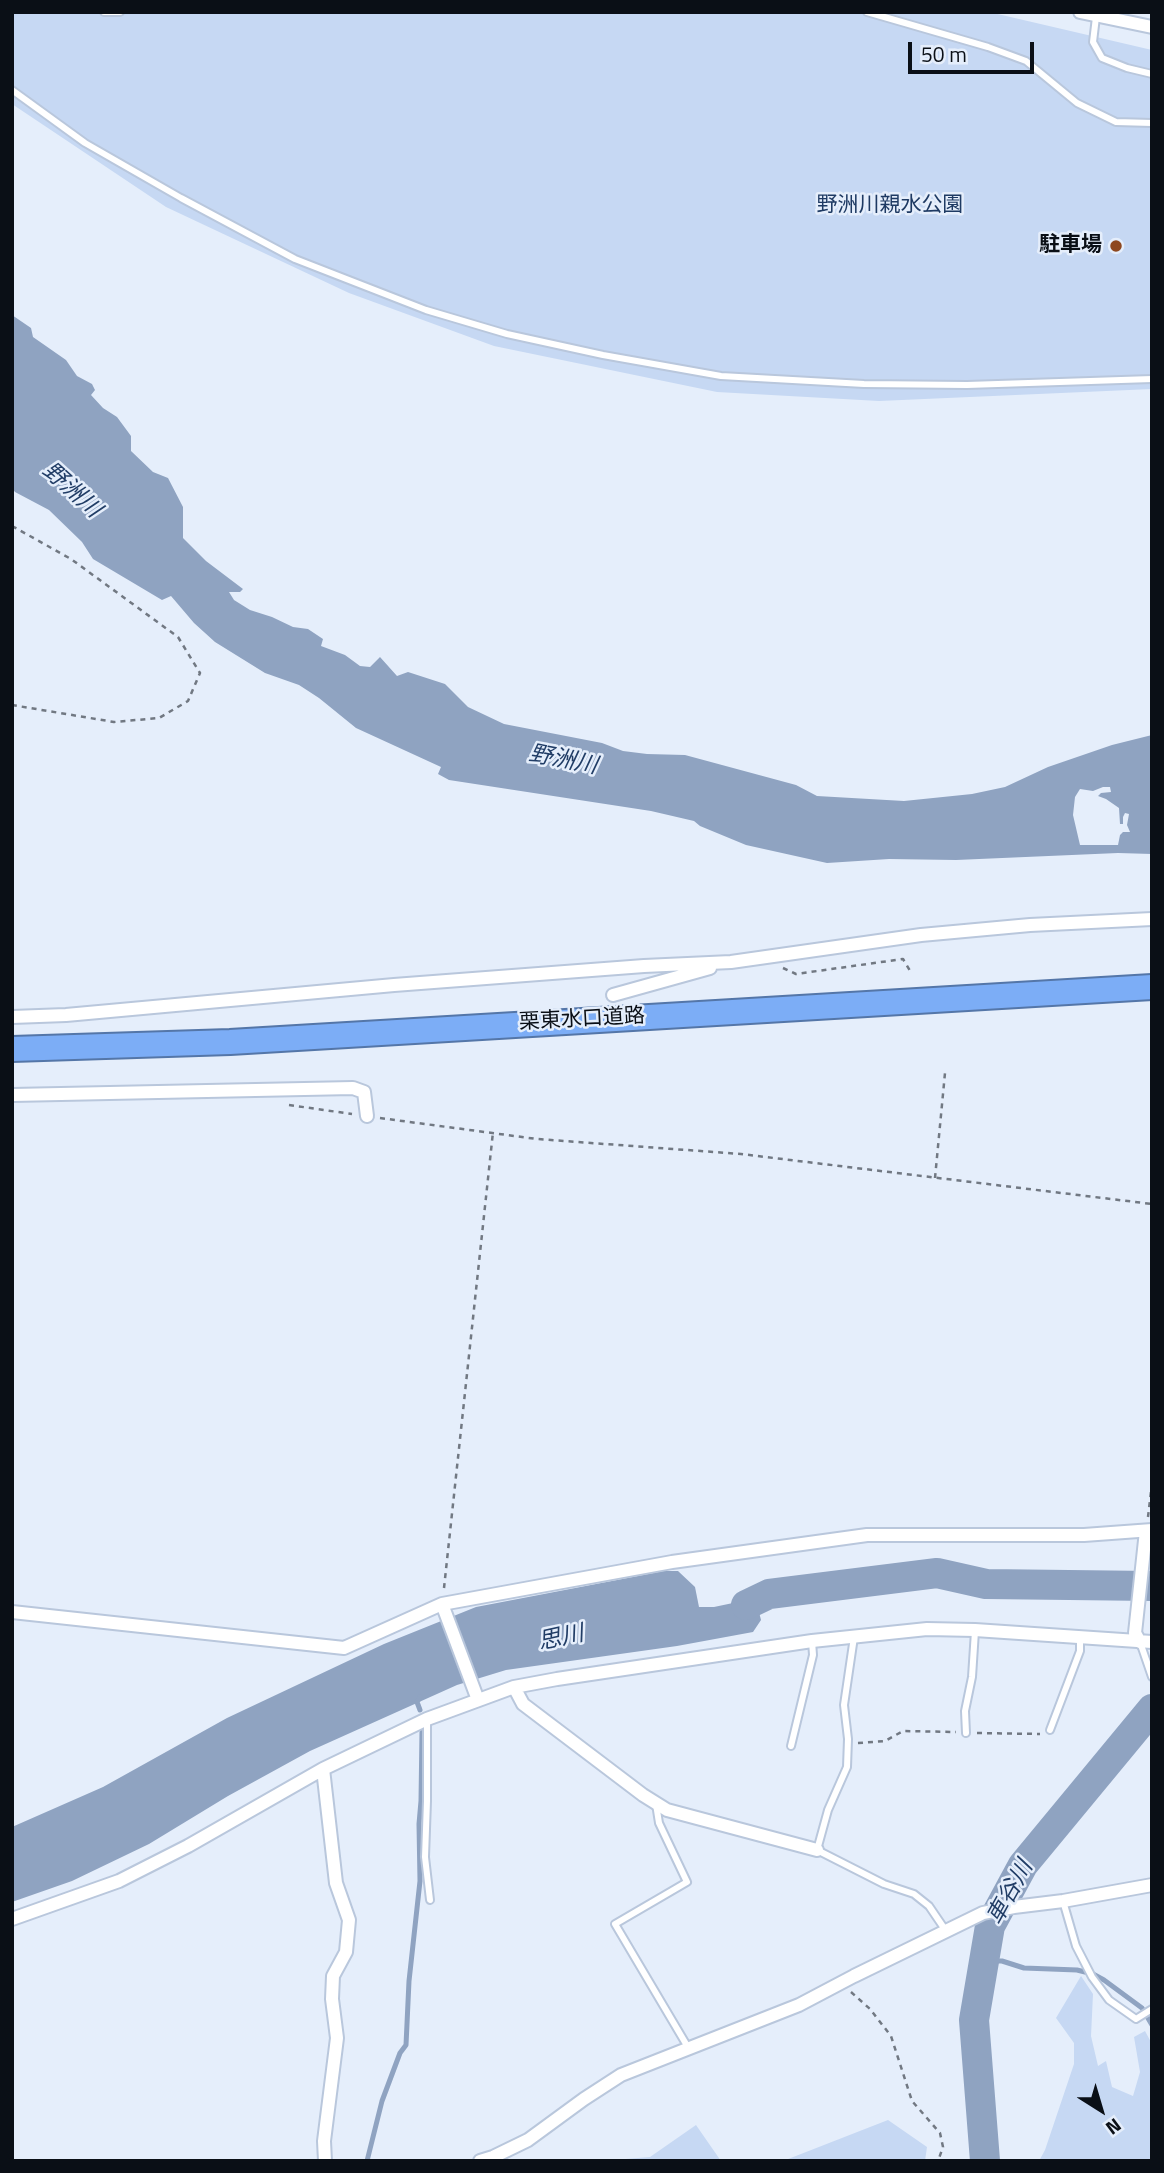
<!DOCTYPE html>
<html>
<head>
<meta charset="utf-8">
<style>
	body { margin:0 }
	#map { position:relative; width:1164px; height:2173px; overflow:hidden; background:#e5eefb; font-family:"Titillium Web",sans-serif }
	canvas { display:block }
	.frame { position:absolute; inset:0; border:14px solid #0a0f16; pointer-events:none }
	.north { position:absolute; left:1066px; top:2075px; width:70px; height:70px; -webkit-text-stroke:5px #e5eefb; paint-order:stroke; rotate:143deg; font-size:19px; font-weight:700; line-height:28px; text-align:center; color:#0a0f16 }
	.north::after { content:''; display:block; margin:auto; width:24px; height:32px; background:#0a0f16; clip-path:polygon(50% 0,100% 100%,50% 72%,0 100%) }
	.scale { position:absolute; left:908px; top:42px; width:126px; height:32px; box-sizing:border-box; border:4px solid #0a0f16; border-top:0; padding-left:9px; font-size:21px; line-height:24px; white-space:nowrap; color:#0a0f16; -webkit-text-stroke:5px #e5eefb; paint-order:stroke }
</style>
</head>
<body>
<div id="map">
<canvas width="1164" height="2173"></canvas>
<div class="frame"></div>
<div class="north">N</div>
<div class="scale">50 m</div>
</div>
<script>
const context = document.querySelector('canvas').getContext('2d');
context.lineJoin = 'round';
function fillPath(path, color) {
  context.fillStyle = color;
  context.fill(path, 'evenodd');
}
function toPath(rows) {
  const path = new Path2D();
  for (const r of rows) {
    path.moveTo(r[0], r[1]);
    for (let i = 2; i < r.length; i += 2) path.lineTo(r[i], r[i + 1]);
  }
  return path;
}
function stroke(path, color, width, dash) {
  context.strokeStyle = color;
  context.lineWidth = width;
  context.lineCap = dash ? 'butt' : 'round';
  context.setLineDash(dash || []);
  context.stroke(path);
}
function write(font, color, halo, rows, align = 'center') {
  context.font = font + ' "Titillium Web","Noto Sans JP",sans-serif';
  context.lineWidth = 5;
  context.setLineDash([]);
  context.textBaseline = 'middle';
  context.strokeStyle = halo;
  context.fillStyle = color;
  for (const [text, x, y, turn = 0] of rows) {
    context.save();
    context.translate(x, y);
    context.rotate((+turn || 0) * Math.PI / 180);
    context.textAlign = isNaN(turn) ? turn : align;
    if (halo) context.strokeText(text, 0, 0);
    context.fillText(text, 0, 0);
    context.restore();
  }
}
fillPath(toPath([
	[12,12,989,12,1152,50,1152,389,879,401,717,392,494,346,349,293,166,207,12,104],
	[1081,1976,1093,1994,1091,2036,1098,2066,1106,2061,1112,2087,1133,2096,1140,2072,1134,2037,1145,2031,1152,2044,1152,2161,1039,2161,1045,2150,1074,2064,1074,2043,1056,2018],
	[888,2120,927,2147,925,2161,783,2161],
	[696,2125,721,2161,601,2161,650,2157]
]), '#c6d8f3');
fillPath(toPath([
	[12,315,31,328,33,337,66,360,77,376,92,384,95,390,91,395,103,408,117,417,131,436,131,451,153,472,168,478,183,507,183,538,206,561,243,589,240,592,229,592,234,600,250,610,272,617,293,627,308,629,323,639,321,646,345,655,360,666,370,667,380,657,397,676,408,672,445,684,468,707,504,724,602,743,623,751,647,754,685,755,796,785,817,796,904,801,972,794,1005,787,1048,767,1112,745,1152,735,1152,854,1118,853,956,860,889,859,827,863,746,845,700,826,694,821,651,811,449,780,438,774,441,767,356,728,319,698,299,685,265,673,215,642,194,623,171,596,162,600,93,559,82,542,49,510,15,492,12,488],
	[1103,787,1110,787,1111,792,1101,793,1098,796,1106,799,1119,808,1120,824,1123,824,1123,817,1125,813,1129,814,1127,825,1130,832,1123,832,1120,835,1118,845,1080,845,1073,815,1075,797,1080,789,1093,791],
	[664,1571,678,1571,695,1587,699,1607,714,1607,752,1599,768,1591,787,1591,758,1608,761,1620,753,1632,677,1646,506,1670,457,1685,310,1751,228,1796,149,1844,72,1881,12,1902,12,1827,103,1787,227,1718,384,1644,476,1607]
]), '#8fa3c1');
stroke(toPath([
	[420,1697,417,1702,420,1710],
	[985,1954,993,1961,1002,1961,1024,1968,1077,1970,1093,1974,1104,1980,1142,2008,1152,2025],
	[367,2161,382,2101,400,2053,406,2045,409,1981,420,1881,419,1824,421,1801,422,1732]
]), '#8fa3c1', 5);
stroke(toPath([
	[746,1605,769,1594,937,1573,986,1584,1152,1586],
	[985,2161,974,2020,990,1926,1023,1865,1152,1709]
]), '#8fa3c1', 30);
const lane = toPath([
	[104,12,120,12],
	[867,12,988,47,1026,61,1077,103,1116,122,1152,123],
	[1096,17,1093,42,1102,58,1127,68,1152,74],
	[12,90,85,143,181,198,295,259,426,310,507,334,603,355,721,376,864,384,967,385,1152,379],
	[854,1637,844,1705,848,1739,847,1767,828,1810,817,1850,884,1884,914,1894,929,1906,946,1931],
	[1140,1642,1152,1677],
	[427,1719,427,1801,425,1857,430,1900],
	[1050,1730,1080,1651,1080,1637],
	[966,1733,965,1711,972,1677,975,1631],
	[791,1746,813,1655,812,1641],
	[656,1804,659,1823,687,1882,615,1924,689,2049],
	[1063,1901,1076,1946,1092,1977,1109,2000,1136,2019,1152,2009]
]);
const street = toPath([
	[1080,12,1152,27],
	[613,995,710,968],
	[12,1017,66,1015,394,985,644,966,731,962,921,935,1030,925,1152,919],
	[12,1095,353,1088,364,1092,367,1116],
	[442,1604,478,1700],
	[12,1612,344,1648,442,1604,672,1562,867,1535,1084,1535,1152,1530],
	[1140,1642,1135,1633,1146,1531],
	[514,1687,523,1704,643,1795,667,1810,817,1850],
	[323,1769,336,1883,349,1920,346,1952,333,1976,332,1999,337,2038,324,2141,325,2161],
	[12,1919,119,1881,188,1846,323,1769,427,1719,514,1687,557,1679,812,1641,927,1629,975,1630,1152,1642],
	[480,2161,493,2157,528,2140,584,2099,621,2075,799,2005,854,1976,983,1913,1014,1907,1063,1901,1152,1885]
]);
const highway = toPath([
	[12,1049,230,1042,1152,987]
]);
stroke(lane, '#b9c7dc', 10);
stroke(street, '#b9c7dc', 16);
stroke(highway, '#5476a8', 28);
stroke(toPath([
	[12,526,71,559,178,637,200,673,188,701,159,718,114,722,12,705],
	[783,968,796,974,903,959,912,974],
	[289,1105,352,1114],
	[380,1118,537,1139,741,1154,1152,1204],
	[935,1178,945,1073],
	[1148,1517,1152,1483],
	[444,1588,493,1132],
	[977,1733,1040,1734],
	[858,1743,885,1741,903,1731,956,1732],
	[851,1992,870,2009,891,2036,912,2101,940,2133,943,2147,938,2161]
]), '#717882', 2.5, [5, 5]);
stroke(lane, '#fff', 6);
stroke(street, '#fff', 12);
stroke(highway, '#7cadf6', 24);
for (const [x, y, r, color] of [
	[1116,246,7,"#8d471f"]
]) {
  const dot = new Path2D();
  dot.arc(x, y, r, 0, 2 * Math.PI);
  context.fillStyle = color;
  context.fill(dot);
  stroke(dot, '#e5eefb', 2.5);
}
write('21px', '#1e3a63', '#e5eefb', [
	["野洲川親水公園",890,206]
]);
write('bold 21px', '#0a0f16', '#e5eefb', [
	["駐車場",1102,246]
], 'right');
write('21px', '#0a0f16', '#e5eefb', [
	["栗東水口道路",582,1020,-3]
]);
write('italic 23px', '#213d66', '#e5eefb', [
	["野洲川",71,491,42],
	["野洲川",563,761,11],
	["思川",561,1639,-12],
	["車谷川",1011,1893,-61]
]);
</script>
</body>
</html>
